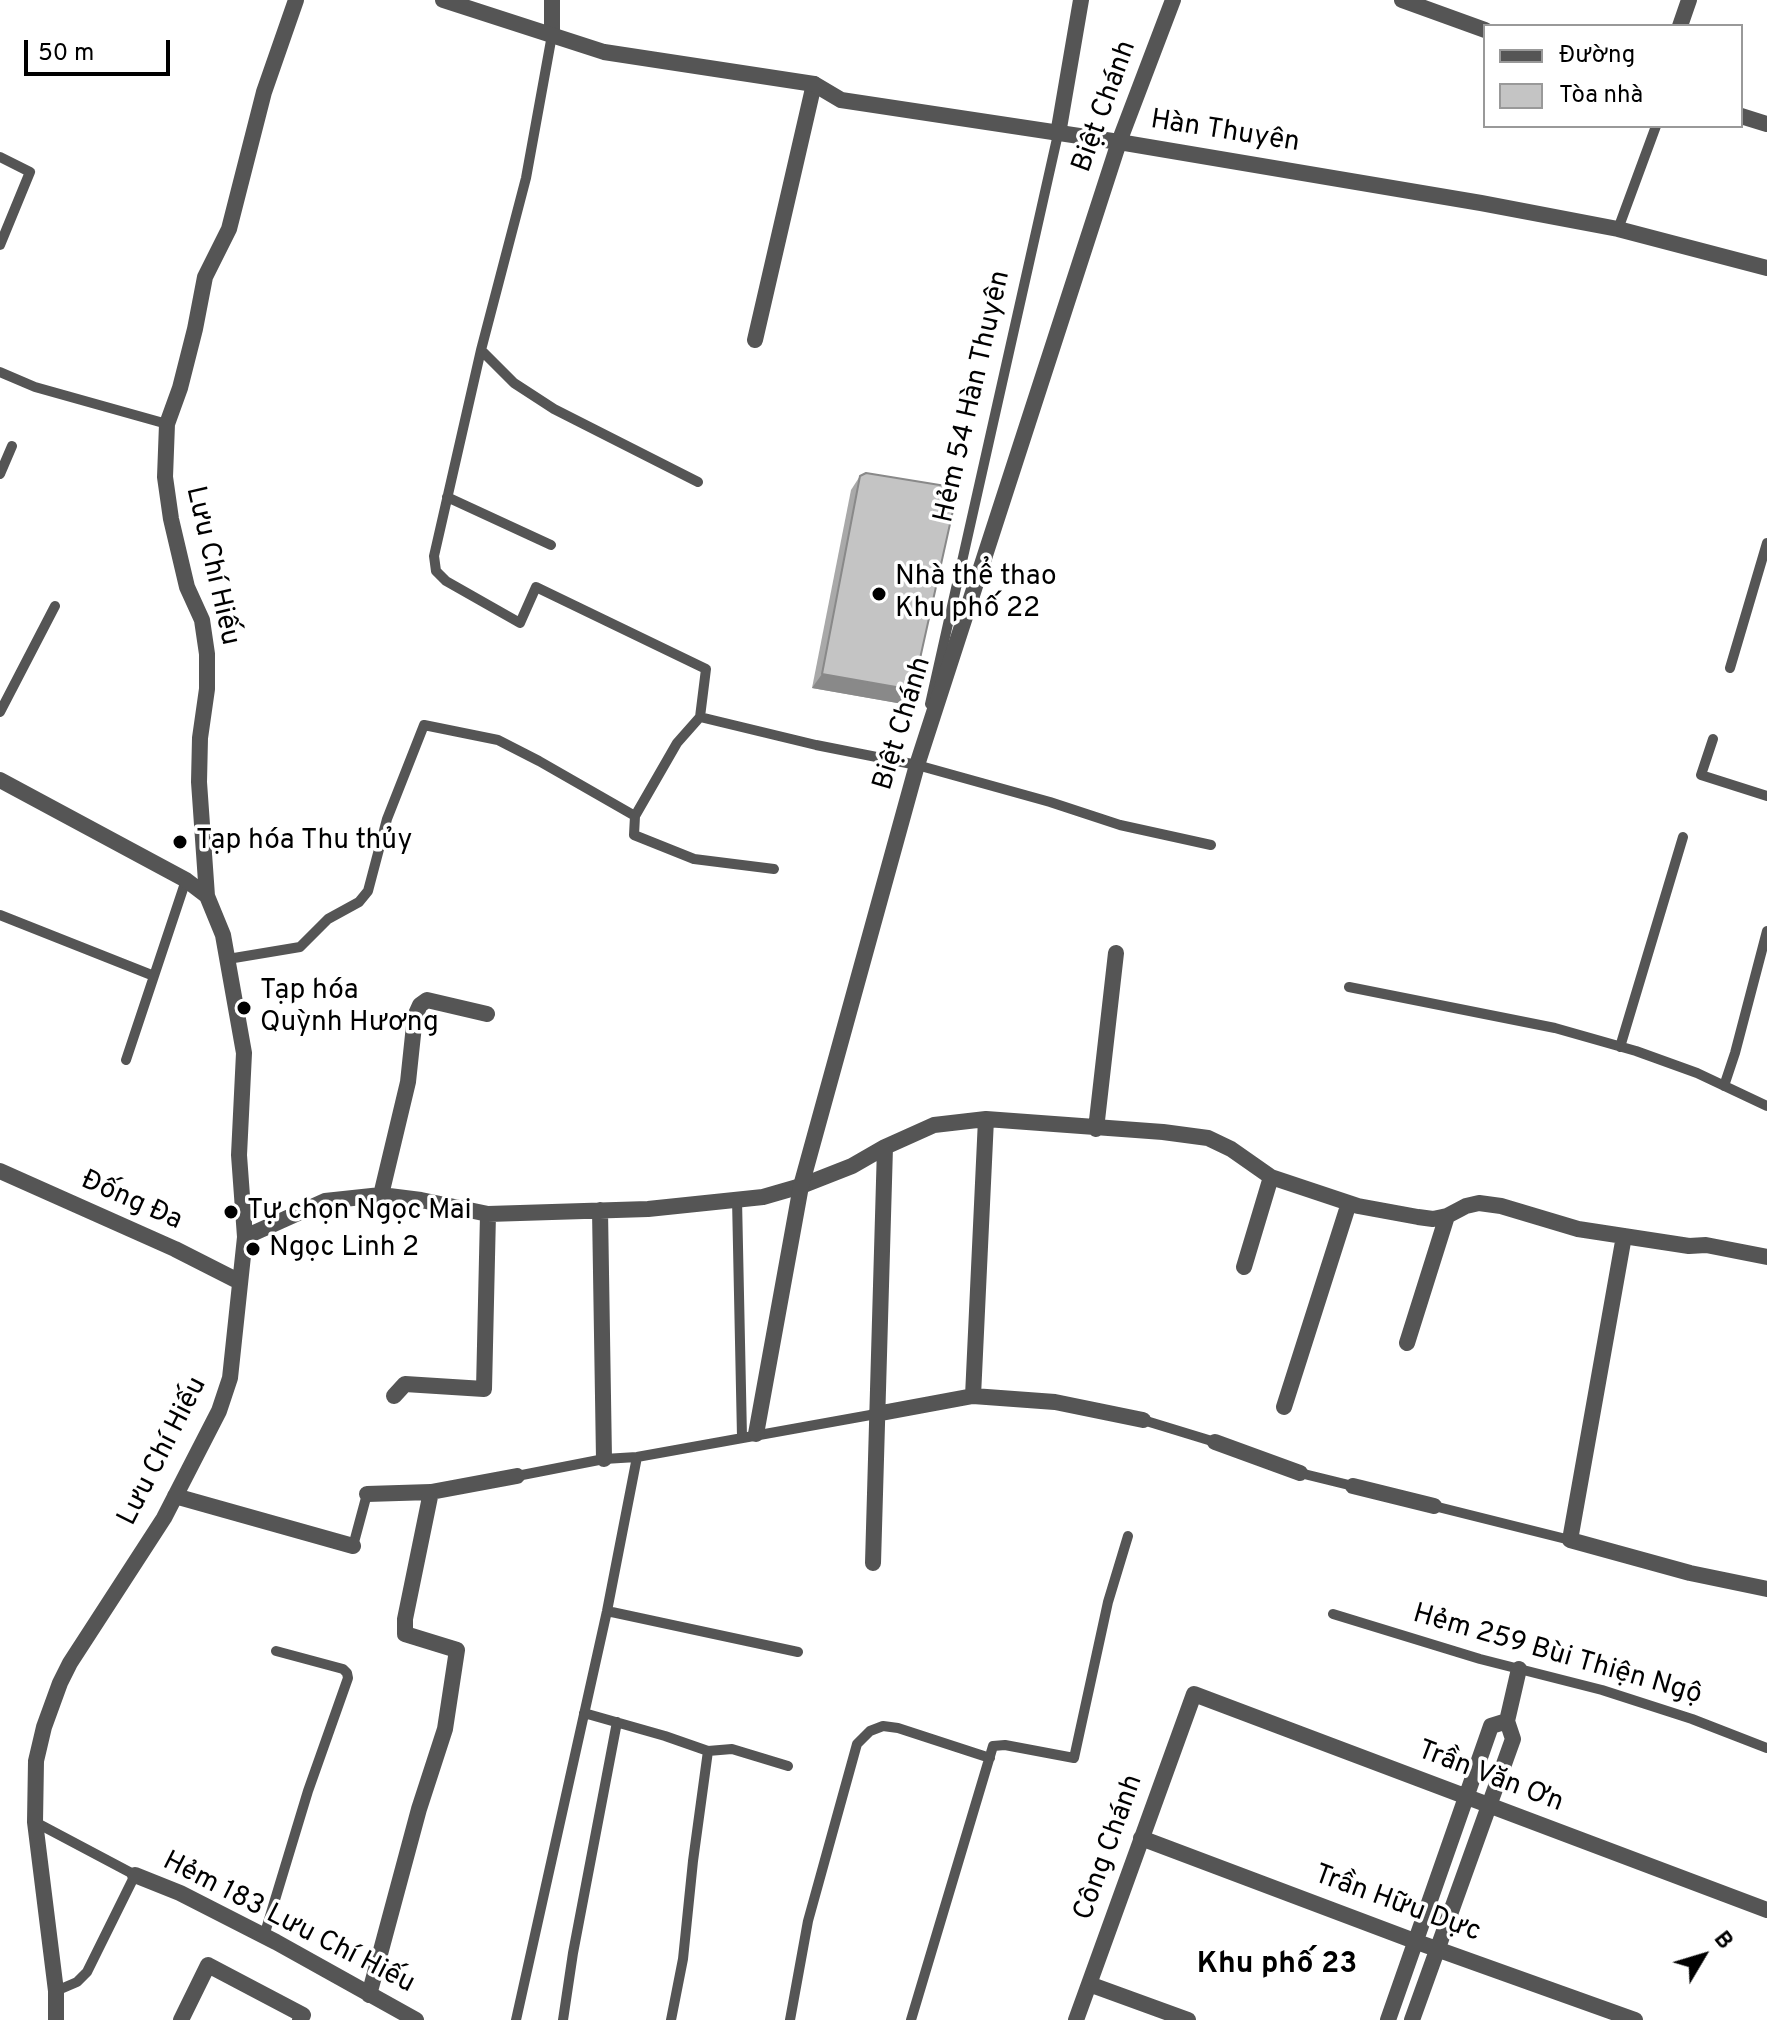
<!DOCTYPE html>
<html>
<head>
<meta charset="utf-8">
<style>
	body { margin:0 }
	#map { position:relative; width:1767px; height:2020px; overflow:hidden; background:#fff; font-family:Overpass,sans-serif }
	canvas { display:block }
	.legend { position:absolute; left:1483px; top:24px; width:260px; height:104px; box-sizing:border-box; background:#fff; border:2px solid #999; margin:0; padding:10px 14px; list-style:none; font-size:24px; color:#000 }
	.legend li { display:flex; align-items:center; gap:16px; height:40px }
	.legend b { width:40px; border:2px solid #999 }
	.north { position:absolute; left:1663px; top:1916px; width:80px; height:80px; -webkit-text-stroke:6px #fff; paint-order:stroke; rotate:52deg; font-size:22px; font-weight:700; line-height:32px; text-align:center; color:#000 }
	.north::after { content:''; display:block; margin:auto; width:28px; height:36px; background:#000; clip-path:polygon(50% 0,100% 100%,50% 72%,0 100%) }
	.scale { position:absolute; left:24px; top:40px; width:146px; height:36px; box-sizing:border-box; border:4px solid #000; border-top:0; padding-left:10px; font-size:24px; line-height:28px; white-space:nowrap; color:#000; -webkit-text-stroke:6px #fff; paint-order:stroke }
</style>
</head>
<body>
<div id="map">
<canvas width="1767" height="2020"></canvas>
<ul class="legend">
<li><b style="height:10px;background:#555"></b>Đường</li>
<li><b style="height:22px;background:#c4c4c4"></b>Tòa nhà</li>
</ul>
<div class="north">B</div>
<div class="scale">50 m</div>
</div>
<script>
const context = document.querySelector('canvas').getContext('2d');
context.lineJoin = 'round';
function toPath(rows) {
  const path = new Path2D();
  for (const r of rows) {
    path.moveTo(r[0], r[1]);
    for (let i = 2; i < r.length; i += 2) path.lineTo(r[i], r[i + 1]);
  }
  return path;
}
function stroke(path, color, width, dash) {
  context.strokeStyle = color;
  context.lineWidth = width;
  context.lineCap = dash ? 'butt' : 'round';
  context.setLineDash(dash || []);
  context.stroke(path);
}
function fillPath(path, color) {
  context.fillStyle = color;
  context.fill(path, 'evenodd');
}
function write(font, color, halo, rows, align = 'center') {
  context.font = font + ' Overpass,sans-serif';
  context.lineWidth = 7;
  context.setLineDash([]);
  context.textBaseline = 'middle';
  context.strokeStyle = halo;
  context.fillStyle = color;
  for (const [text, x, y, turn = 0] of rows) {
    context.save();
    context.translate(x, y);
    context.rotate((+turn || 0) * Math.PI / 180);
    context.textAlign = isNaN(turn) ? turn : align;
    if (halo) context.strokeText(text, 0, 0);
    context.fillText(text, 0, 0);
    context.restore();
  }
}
stroke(toPath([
	[552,35,526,178,481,350,434,556,436,571,446,581,520,623,536,587,706,669,700,717,677,743,635,816],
	[0,157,30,172,0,245],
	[1618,229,1656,126],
	[481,350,514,383,554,409,698,482],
	[0,372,35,387,167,424],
	[0,474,12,446],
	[447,497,551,545],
	[1730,668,1767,543],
	[930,704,1058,134],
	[0,712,55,606],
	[700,717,816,745,917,765,1050,802,1120,825,1211,845],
	[1713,739,1701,775,1767,796],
	[0,915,154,976],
	[228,959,300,947,328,919,359,902,368,891,387,819,424,725,498,740,539,761,635,816,634,835,694,859,774,869],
	[1349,987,1555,1028,1636,1051,1697,1073,1767,1106],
	[1620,1047,1683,837],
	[126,1060,186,880],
	[1724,1086,1735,1053,1767,931],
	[737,1199,742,1437],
	[1143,1420,1215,1442],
	[1300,1473,1353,1486],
	[517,1476,604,1459,637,1457,876,1414],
	[1434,1506,1570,1540],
	[353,1546,367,1494],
	[607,1611,798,1652],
	[1333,1614,1480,1659,1602,1690,1692,1719,1767,1748],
	[584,1713,665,1736,708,1751,732,1749,788,1766],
	[35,1822,135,1875,87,1972,77,1982,56,1991],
	[264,1936,308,1791,348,1678,347,1673,343,1669,276,1651],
	[516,2020,607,1611,637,1457],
	[563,2020,573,1953,617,1722],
	[671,2020,683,1959,693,1861,708,1751],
	[790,2020,808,1921,857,1744,870,1731,883,1726,898,1728,990,1758],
	[911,2020,993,1746,1005,1745,1074,1758,1108,1602,1128,1536]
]), '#555', 10);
stroke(toPath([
	[552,0,552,35],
	[1402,0,1485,30],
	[1680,26,1689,0],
	[1741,116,1767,124],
	[1058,134,1081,0],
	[755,340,814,84],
	[0,780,186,880,207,896],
	[1096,1129,1116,953],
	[0,1171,175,1249,240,1282],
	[381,1195,408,1082,415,1016,420,1005,427,1000,487,1014],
	[600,1210,604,1459],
	[1624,1236,1570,1540,1690,1573,1767,1589],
	[245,1237,325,1201,381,1195,421,1200,488,1214,648,1209,763,1197,801,1186,852,1166,885,1147,934,1125,986,1119,1163,1132,1208,1138,1231,1149,1271,1177,1358,1206,1418,1217,1433,1219,1447,1216,1466,1206,1479,1203,1501,1206,1578,1229,1689,1246,1706,1245,1767,1257],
	[1244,1267,1271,1177],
	[1407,1343,1447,1216],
	[394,1396,405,1384,484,1389,488,1214],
	[973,1396,986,1119],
	[1284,1407,1349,1203],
	[876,1414,973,1396,1055,1402,1143,1420],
	[1215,1442,1300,1473],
	[1353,1486,1434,1506],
	[367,1494,431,1492,517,1476],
	[175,1496,353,1546],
	[873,1563,885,1147],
	[1141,1838,1417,1942,1635,2020],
	[135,1875,180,1893,276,1942,416,2020],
	[1089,1984,1188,2020],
	[369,1995,419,1809,445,1729,457,1650,405,1634,405,1619,431,1492],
	[56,2020,56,1991,35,1822,36,1761,44,1727,60,1683,70,1663,164,1518,219,1411,230,1378,245,1237,239,1155,244,1053,223,935,207,896,199,782,200,738,207,689,207,654,202,620,187,587,171,519,165,477,167,424,180,388,195,329,205,277,229,229,264,92,296,0],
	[181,2020,208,1965,303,2015,300,2020],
	[1076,2020,1194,1694,1767,1910],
	[1388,2020,1491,1726,1507,1721],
	[1412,2020,1513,1739,1507,1721,1519,1669]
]), '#555', 16);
stroke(toPath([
	[443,0,604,52,814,84,841,100,1119,142,1481,203,1618,229,1767,268],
	[756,1434,801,1186,917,765,1119,142,1173,0]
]), '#555', 16);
fillPath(toPath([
	[860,476,913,690,903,704,812,688,851,490]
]), '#a9a9a9');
fillPath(toPath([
	[822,674,913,690,903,704,812,688]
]), '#898989');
const building = toPath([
	[866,473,958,488,913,690,822,674,860,476,866,473]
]);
fillPath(building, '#c4c4c4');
stroke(building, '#898989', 2);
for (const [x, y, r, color] of [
	[879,594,8,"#000"],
	[180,842,8,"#000"],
	[244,1008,8,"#000"],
	[231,1212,8,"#000"],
	[253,1249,8,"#000"]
]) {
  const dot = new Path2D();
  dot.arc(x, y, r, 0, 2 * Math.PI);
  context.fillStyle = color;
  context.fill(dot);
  stroke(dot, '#fff', 3);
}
write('28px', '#000', '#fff', [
	["Biệt Chánh",1106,107,-70],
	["Hàn Thuyên",1225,133,9],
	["Hẻm 54 Hàn Thuyên",974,397,-77],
	["Lưu Chí Hiếu",211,566,77],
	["Biệt Chánh",904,724,-73],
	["Đống Đa",131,1202,24],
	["Lưu Chí Hiếu",164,1452,-63],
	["Hẻm 259 Bùi Thiện Ngộ",1557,1656,16],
	["Trần Văn Ơn",1490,1778,21],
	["Công Chánh",1110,1848,-70],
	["Trần Hữu Dực",1397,1905,20],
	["Hẻm 183 Lưu Chí Hiếu",288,1924,27]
]);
write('28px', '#000', '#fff', [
	["Nhà thể thao",895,578],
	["Khu phố 22",895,610],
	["Tạp hóa Thu thủy",196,842],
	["Tạp hóa",260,992],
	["Quỳnh Hương",260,1024],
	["Tự chọn Ngọc Mai",247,1212],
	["Ngọc Linh 2",269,1249]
], 'left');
write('bold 30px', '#000', '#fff', [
	["Khu phố 23",1277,1966]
]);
</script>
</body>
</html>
